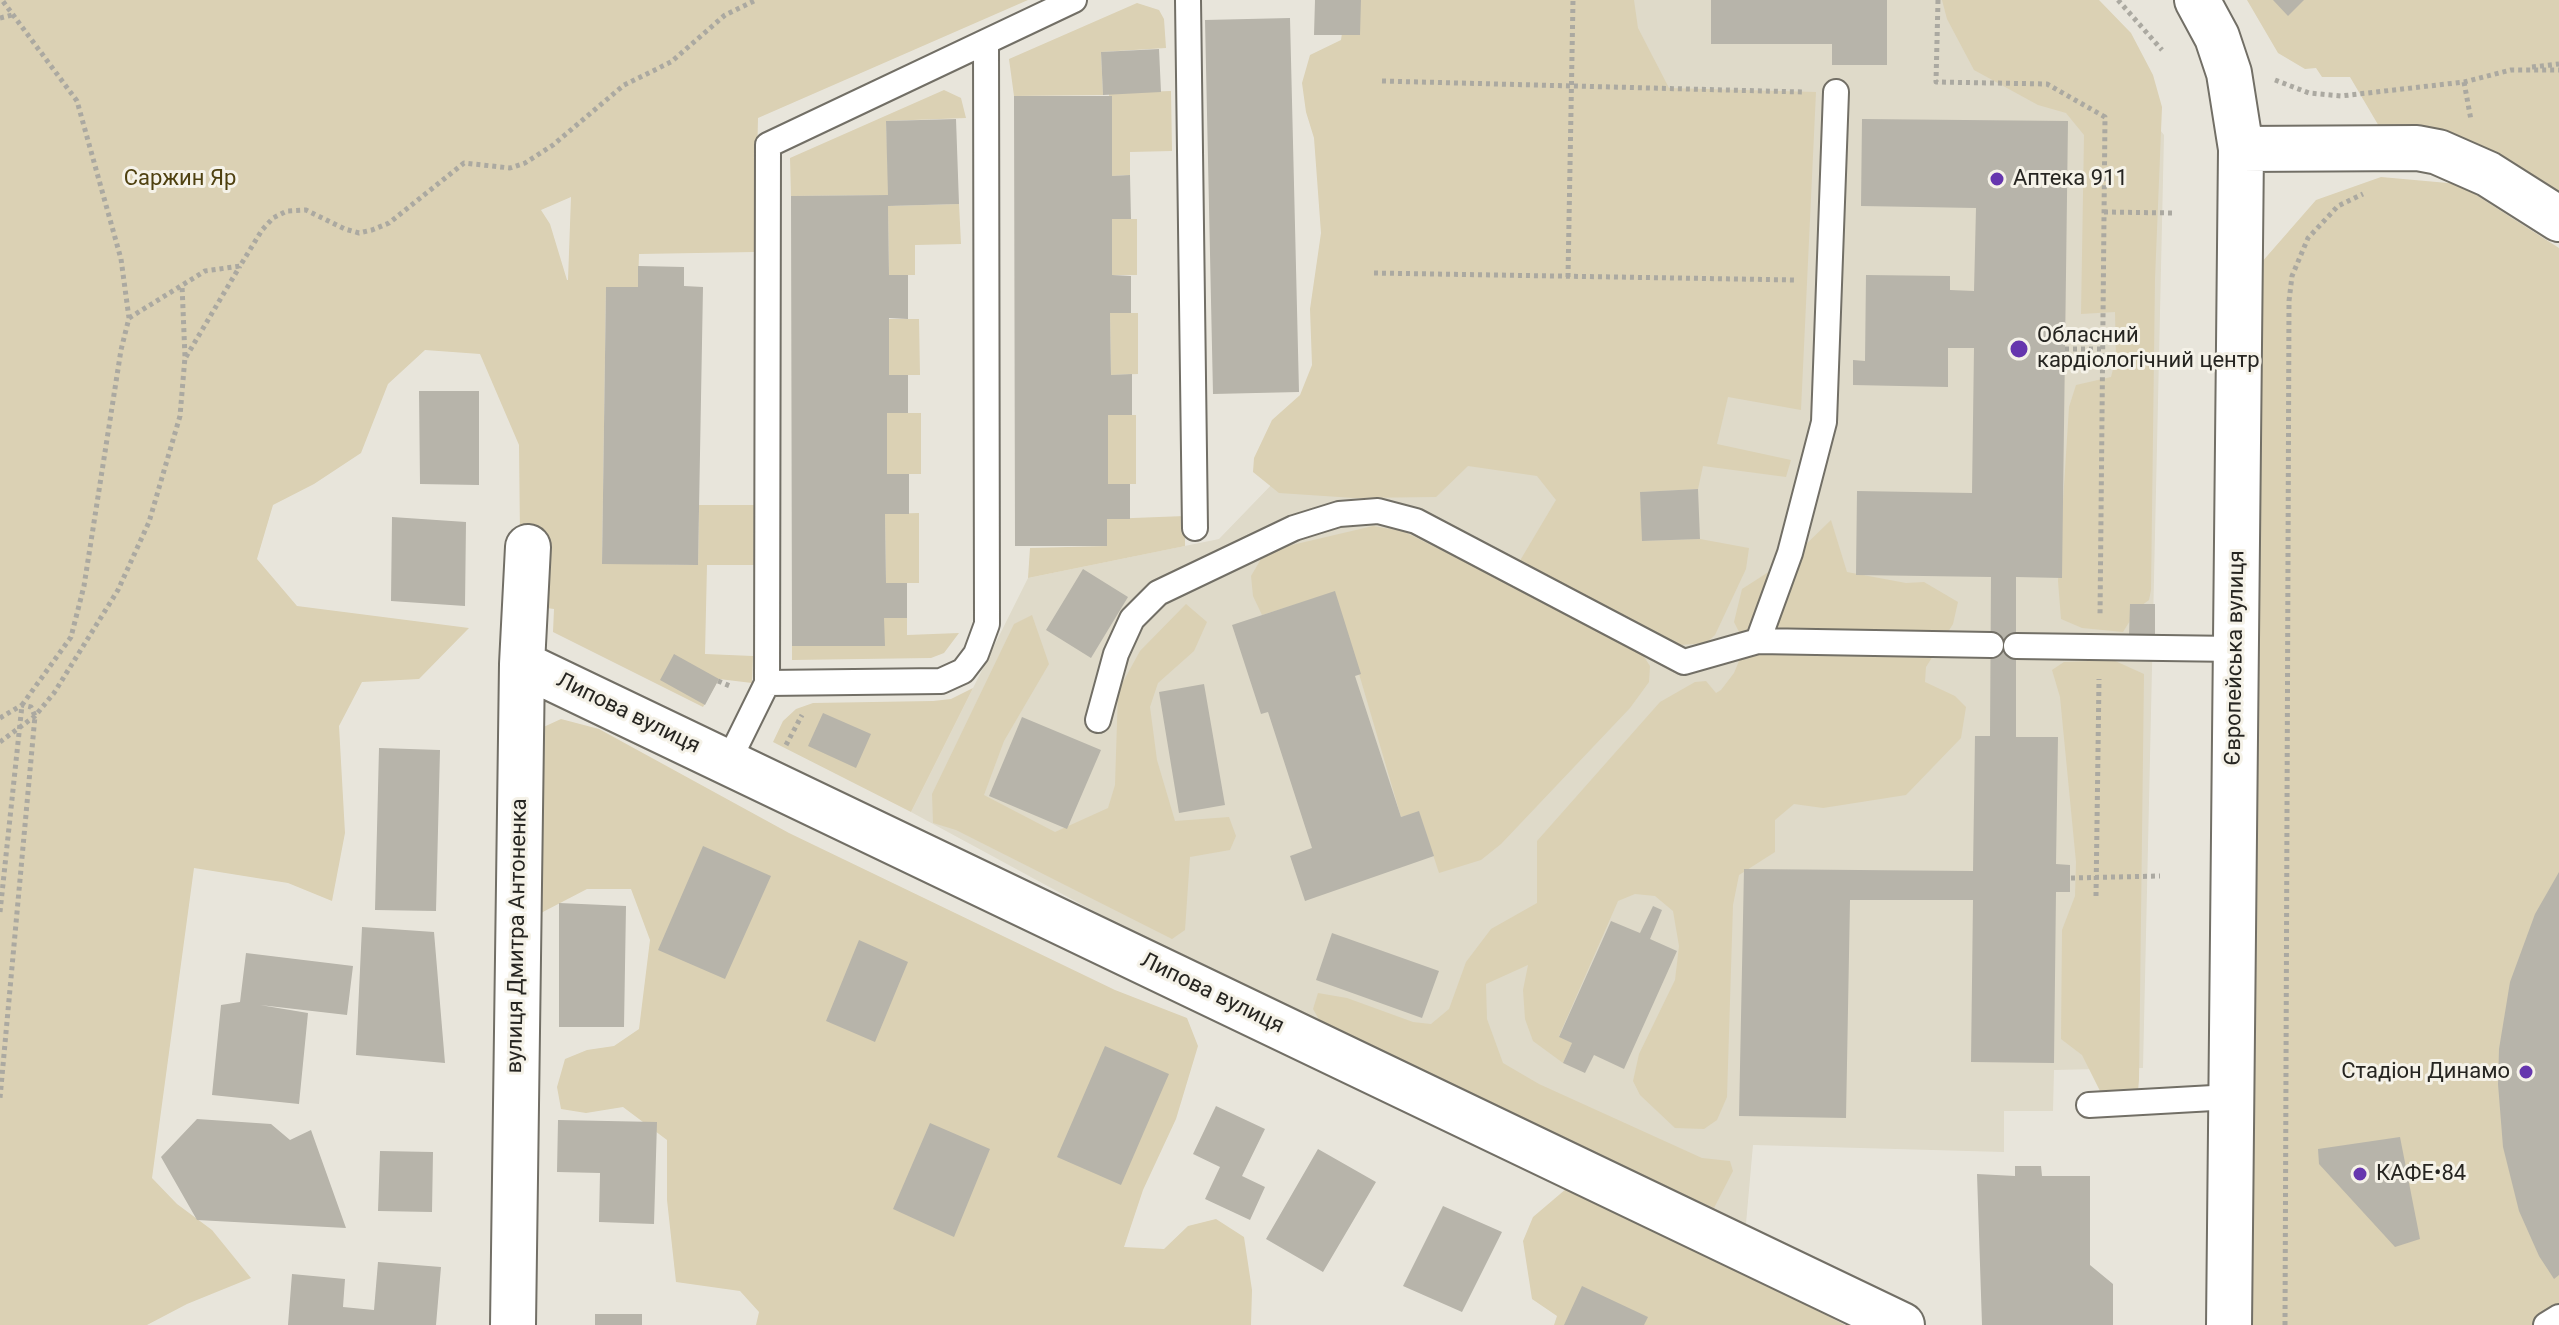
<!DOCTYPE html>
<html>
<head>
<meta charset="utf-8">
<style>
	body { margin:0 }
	canvas { display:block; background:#e8e5db }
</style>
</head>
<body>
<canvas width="2559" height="1325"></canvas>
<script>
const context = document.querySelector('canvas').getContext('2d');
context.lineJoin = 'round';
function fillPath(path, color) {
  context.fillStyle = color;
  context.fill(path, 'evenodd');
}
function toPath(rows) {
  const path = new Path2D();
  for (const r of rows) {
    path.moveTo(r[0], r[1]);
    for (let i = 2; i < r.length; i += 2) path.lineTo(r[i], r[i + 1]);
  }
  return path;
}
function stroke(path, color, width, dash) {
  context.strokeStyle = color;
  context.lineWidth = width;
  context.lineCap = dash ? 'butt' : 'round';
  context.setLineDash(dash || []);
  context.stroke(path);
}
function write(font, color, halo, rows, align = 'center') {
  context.font = font + ' Roboto,sans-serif';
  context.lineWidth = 6;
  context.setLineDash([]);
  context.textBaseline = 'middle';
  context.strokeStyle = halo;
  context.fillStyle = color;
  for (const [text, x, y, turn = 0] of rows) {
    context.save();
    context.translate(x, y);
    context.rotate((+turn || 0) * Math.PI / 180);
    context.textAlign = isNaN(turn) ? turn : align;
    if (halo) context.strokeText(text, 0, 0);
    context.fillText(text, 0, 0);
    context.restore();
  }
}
fillPath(toPath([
	[1368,0,2060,0,2164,135,2143,1068,2054,1070,2053,1111,2004,1111,2004,1152,1753,1145,1745,1235,1363,1057,911,812,1028,578,1219,539,1364,389]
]), '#dfdac9');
fillPath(toPath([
	[0,0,1028,0,758,118,755,252,639,254,638,287,606,287,602,563,698,565,699,505,756,505,755,565,707,565,705,654,753,656,752,683,719,679,703,707,553,632,554,609,510,603,520,537,519,445,480,354,425,350,388,384,361,453,314,484,273,505,257,559,297,606,469,628,419,679,362,682,339,726,345,833,332,901,288,883,194,868,152,1178,177,1204,212,1230,251,1278,187,1304,147,1325,0,1325],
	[571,197,568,280,567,280,550,224,541,210],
	[1347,0,1634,0,1638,28,1669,88,1816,92,1801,410,1728,397,1717,444,1791,460,1786,477,1703,466,1698,489,1640,492,1643,541,1700,539,1749,548,1746,569,1715,635,1706,643,1680,645,1643,628,1555,607,1637,646,1650,666,1649,682,1630,708,1501,844,1481,860,1439,873,1419,812,1401,817,1335,592,1262,615,1253,596,1251,576,1261,559,1279,548,1373,526,1403,531,1489,574,1510,569,1518,564,1556,500,1537,476,1468,466,1436,497,1354,498,1279,493,1253,472,1254,458,1272,420,1300,395,1312,365,1310,309,1321,233,1314,138,1306,112,1302,83,1310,55,1341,40],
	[1942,0,2099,0,2131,33,2153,75,2162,107,2155,279,2151,590,2149,600,2138,608,2123,632,2082,628,2061,619,2058,581,2069,407,2076,385,2111,377,2116,358,2115,312,2081,314,2084,135,2066,113,2038,105,1974,70,1947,19],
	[2247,0,2559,0,2559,207,2380,128,2350,77,2322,77,2316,68,2305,69,2278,53],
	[1137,3,1159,10,1164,19,1166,48,1101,52,1103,95,1014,96,1009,59],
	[944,90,961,98,966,118,886,121,889,195,791,196,790,158],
	[1171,91,1172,151,1130,152,1130,175,1112,176,1109,93],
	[2381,177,2459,184,2559,248,2559,1325,2237,1325,2261,263,2316,200],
	[959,204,961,244,915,245,915,275,889,275,888,206],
	[1112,219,1137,219,1137,275,1112,275],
	[1110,313,1138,313,1138,374,1111,375],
	[889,319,919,319,920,375,889,375],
	[887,413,921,413,921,474,887,474],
	[1108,415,1136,415,1136,484,1108,484],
	[919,513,919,583,886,583,885,514],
	[1185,516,1185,546,1028,578,1030,548,1107,546,1107,519],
	[1831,520,1847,572,1906,583,1924,582,1958,602,1953,624,1926,667,1925,682,1955,696,1966,707,1961,738,1906,795,1823,808,1794,804,1775,820,1775,852,1739,875,1733,905,1727,1097,1717,1120,1704,1129,1675,1128,1640,1095,1633,1081,1639,1054,1675,980,1679,946,1673,911,1655,896,1635,894,1618,901,1559,1036,1572,1043,1563,1063,1533,1041,1525,1019,1523,990,1528,965,1486,984,1487,1019,1503,1063,1539,1084,1702,1158,1730,1161,1733,1171,1714,1208,1501,1114,1325,1030,1313,1009,1318,993,1347,998,1413,1022,1431,1024,1449,1009,1466,962,1491,929,1537,903,1537,841,1660,702,1695,682,1706,681,1716,693,1721,690,1734,673,1742,654,1742,638,1734,622,1742,589,1795,555],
	[1186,604,1207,622,1194,651,1158,683,1150,707,1157,760,1175,821,1229,817,1236,836,1230,850,1190,857,1185,930,1172,939,956,830,933,823,932,794,1014,624,1032,615,1049,664,1004,741,984,795,1055,832,1108,808,1115,785,1118,691,1140,651],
	[884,618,907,618,907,635,959,633,944,653,931,658,792,660,792,646,884,646],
	[2113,660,2144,674,2139,1080,2138,1091,2103,1097,2082,1055,2061,1039,2062,930,2075,896,2076,862,2060,697,2052,670,2064,662],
	[973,688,911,812,773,742,783,721,796,709,813,703,933,701,951,699],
	[561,719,599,729,789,833,1115,990,1187,1018,1198,1046,1176,1119,1143,1190,1124,1247,1164,1249,1188,1226,1216,1219,1244,1237,1252,1290,1251,1325,756,1325,759,1312,740,1291,676,1282,667,1200,667,1140,623,1107,586,1113,561,1109,557,1087,565,1059,587,1050,614,1046,639,1029,650,940,631,889,587,889,539,914,537,730],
	[1573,1183,1845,1325,1554,1325,1557,1316,1532,1299,1523,1241,1533,1217]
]), '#dbd1b4');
fillPath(toPath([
	[1315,0,1361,0,1360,35,1314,35],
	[1711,0,1887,0,1887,65,1832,65,1832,44,1711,44],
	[2273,0,2304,0,2288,16],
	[1290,18,1299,392,1213,394,1205,20],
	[1159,49,1161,92,1103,95,1101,52],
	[1014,96,1112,96,1112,176,1130,175,1131,219,1112,219,1112,275,1131,276,1131,313,1110,313,1111,375,1132,374,1132,415,1108,415,1108,484,1130,484,1130,519,1107,519,1107,546,1015,546],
	[956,119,959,204,888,206,889,275,908,275,908,319,889,318,889,375,908,375,908,413,887,413,887,474,909,474,909,514,885,514,886,583,907,583,907,618,884,618,885,646,792,646,791,196,888,195,886,121],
	[1862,119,2068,121,2062,578,2016,577,2016,737,2058,737,2056,864,2070,865,2070,892,2056,892,2054,1063,1971,1062,1973,900,1850,900,1846,1118,1739,1116,1744,869,1973,871,1975,736,1990,736,1991,577,1856,575,1857,491,1972,493,1974,348,1948,348,1948,387,1853,385,1853,360,1865,361,1866,275,1950,276,1950,290,1974,291,1976,208,1861,206],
	[638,266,684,267,684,286,703,287,698,565,602,564,606,287,638,287],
	[419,391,479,391,479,485,420,484],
	[1698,489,1700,539,1642,541,1640,492],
	[392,517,466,522,465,606,391,601],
	[1083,569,1128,597,1091,658,1046,630],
	[1335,591,1361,674,1355,676,1401,817,1419,811,1434,856,1305,901,1290,856,1312,848,1268,712,1261,714,1232,625],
	[2130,604,2155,604,2155,637,2129,636],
	[674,654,719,679,705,705,660,680],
	[1204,684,1225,805,1179,813,1159,692],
	[823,713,871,734,856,768,808,746],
	[1022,717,1101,750,1067,829,989,796],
	[379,748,440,750,436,911,375,910],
	[703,846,771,876,725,979,658,950],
	[2559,872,2559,1275,2554,1279,2539,1256,2519,1211,2503,1147,2498,1084,2499,1049,2510,982,2535,914],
	[559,903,626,906,624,1027,559,1027],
	[1653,906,1662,910,1650,939,1677,951,1624,1069,1594,1055,1585,1073,1563,1063,1572,1043,1559,1037,1611,921,1640,933],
	[362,927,434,932,445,1063,356,1055],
	[1332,933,1439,971,1422,1018,1316,980],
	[859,940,908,962,875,1042,826,1021],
	[246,953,353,966,347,1015,260,1005,308,1013,299,1104,212,1095,221,1005,240,1002],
	[1105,1046,1169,1074,1121,1185,1057,1157],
	[1216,1106,1265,1129,1242,1176,1265,1187,1250,1220,1205,1199,1220,1167,1193,1154],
	[197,1119,271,1124,290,1140,311,1130,346,1228,197,1220,161,1157],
	[558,1120,657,1122,654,1224,599,1222,600,1173,557,1172],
	[930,1123,990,1149,954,1237,893,1209],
	[2400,1137,2420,1239,2395,1247,2319,1164,2318,1149],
	[1318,1149,1376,1182,1323,1272,1266,1239],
	[380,1151,433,1152,432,1212,378,1211],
	[2015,1166,2041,1166,2042,1176,2090,1176,2090,1265,2113,1284,2113,1325,1982,1325,1977,1174,2015,1176],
	[1443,1206,1502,1232,1462,1312,1403,1286],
	[378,1262,441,1267,436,1325,288,1325,292,1274,345,1279,343,1307,374,1310],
	[1582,1286,1648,1317,1644,1325,1564,1325],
	[595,1314,642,1314,642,1325,595,1325]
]), '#b7b4aa');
const lane = toPath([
	[1188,0,1195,528],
	[986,42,987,624,976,654,963,671,941,681,767,683,768,145,1074,0],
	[1758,641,1790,553,1824,422,1836,92],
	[2016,646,2236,649],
	[1098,720,1116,654,1132,619,1158,593,1294,528,1339,514,1378,511,1416,521,1684,662,1758,641,1991,645],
	[728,762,767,683],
	[2089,1105,2231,1097],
	[2546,1325,2559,1317]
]);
const street = toPath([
	[522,664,1902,1325],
	[513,1325,522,664,528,547]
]);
const secondary = toPath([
	[2197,0,2217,37,2229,73,2241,149,2229,1325],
	[2241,149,2417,148,2438,152,2488,174,2559,219]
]);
stroke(lane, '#726f66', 28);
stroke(street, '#726f66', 48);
stroke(secondary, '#726f66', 48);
stroke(toPath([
	[1938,0,1936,82,2047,84,2105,117,2100,617],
	[2118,0,2162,50],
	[0,18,12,15],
	[2532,67,2559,64],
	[2275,80,2309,93,2341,96,2464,82,2511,70,2559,70],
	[1382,81,1803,92],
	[2464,82,2471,120],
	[2104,212,2173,213],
	[1374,273,1796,280],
	[1568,277,1573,0],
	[129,318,205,271,240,266,262,230,273,218,287,211,306,210,345,229,359,233,372,230,389,223,464,163,510,168,525,163,553,145,624,85,671,62,725,15,756,0],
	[2065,349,2103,349],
	[186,357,240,266],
	[718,681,730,686],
	[0,718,22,705,31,707,35,716,0,1098],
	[0,742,35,716,54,693,118,590,149,522,180,416,185,357,182,285],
	[786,745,802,715],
	[2071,878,2160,876],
	[2096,896,2099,679],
	[0,912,22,705,71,637,84,586,121,350,129,318,121,259,77,101,2,0],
	[2285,1325,2289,301,2292,276,2308,238,2338,206,2363,194]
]), '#aba9a1', 5, [4, 4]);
stroke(lane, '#fff', 24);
stroke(street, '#fff', 44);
stroke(secondary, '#fff', 44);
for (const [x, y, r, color] of [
	[1997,179,8,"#6636ae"],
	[2019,349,10,"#6636ae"],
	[2526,1072,8,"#6636ae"],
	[2360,1174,8,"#6636ae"]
]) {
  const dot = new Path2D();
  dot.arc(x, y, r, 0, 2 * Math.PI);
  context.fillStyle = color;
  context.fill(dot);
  stroke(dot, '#f5f2e8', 3);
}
write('22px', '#4f4110', '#f5f2e8', [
	["Саржин Яр",180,179]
]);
write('22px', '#262521', '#f5f2e8', [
	["Аптека 911",2013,179],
	["Обласний",2037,336],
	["кардiологiчний центр",2037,361],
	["Стадіон Динамо",2510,1072,"right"],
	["КАФЕ•84",2376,1174]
], 'left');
write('22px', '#262521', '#f5f2e8', [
	["Європейська вулиця",2236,658,-89],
	["Липова вулиця",628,714,26],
	["вулиця Дмитра Антоненка",518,936,-89],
	["Липова вулиця",1212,994,26]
]);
</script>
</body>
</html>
